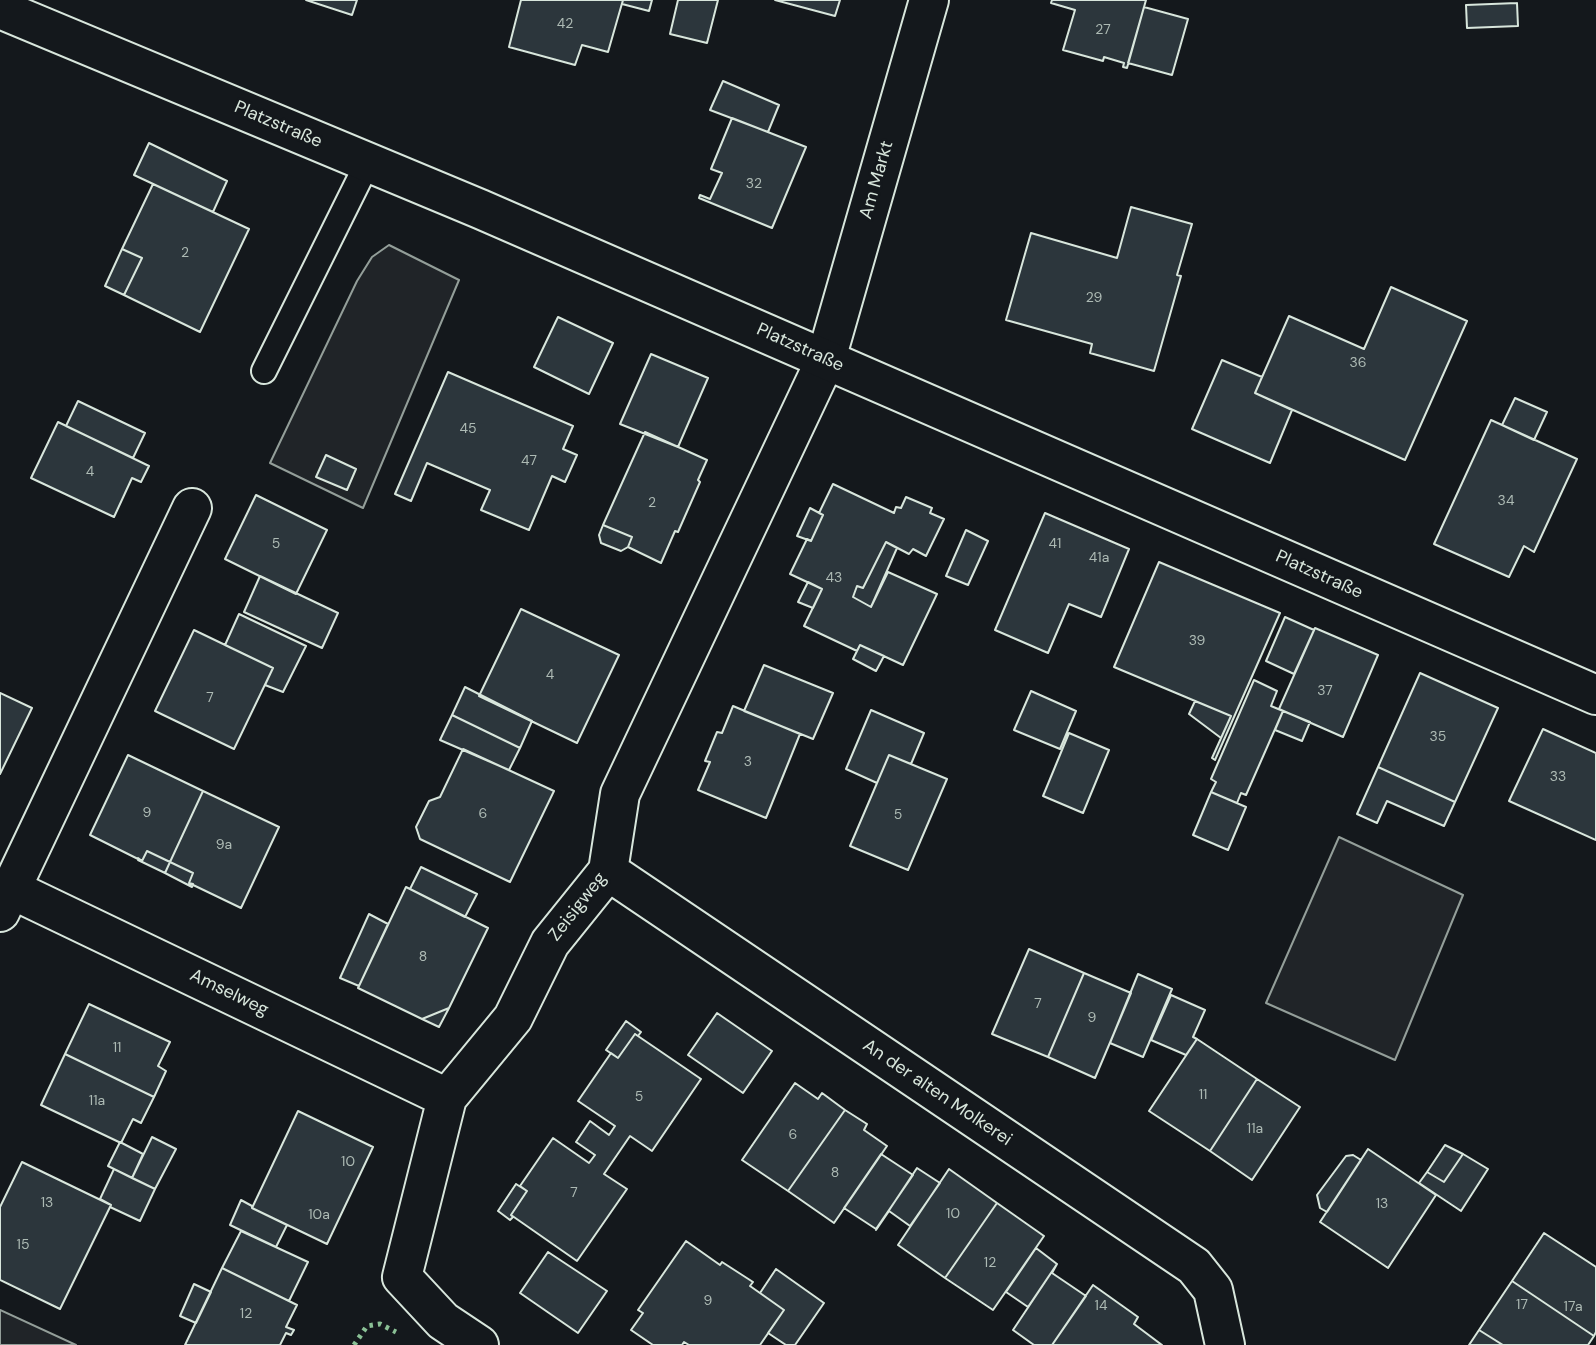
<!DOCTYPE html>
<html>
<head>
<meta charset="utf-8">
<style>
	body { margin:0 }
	canvas { display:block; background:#14181c }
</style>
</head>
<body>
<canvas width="1596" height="1345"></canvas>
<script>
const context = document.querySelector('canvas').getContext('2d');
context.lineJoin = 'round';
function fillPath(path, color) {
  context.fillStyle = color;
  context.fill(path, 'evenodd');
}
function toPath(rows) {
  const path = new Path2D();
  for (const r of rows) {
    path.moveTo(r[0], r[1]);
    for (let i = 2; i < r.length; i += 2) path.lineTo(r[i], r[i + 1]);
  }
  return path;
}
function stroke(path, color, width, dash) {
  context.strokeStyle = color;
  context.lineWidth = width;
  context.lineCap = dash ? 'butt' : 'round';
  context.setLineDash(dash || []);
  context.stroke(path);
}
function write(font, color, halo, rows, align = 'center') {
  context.font = font + ' "DM Sans",sans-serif';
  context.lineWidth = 5;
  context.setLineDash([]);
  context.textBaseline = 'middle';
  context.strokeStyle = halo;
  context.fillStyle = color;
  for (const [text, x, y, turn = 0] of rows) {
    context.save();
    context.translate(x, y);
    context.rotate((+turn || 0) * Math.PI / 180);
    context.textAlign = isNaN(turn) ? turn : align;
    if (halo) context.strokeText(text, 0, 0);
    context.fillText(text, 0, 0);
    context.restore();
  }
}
const green = toPath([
	[389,245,459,280,363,508,270,463,357,281,372,257,389,245],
	[1339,837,1463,895,1395,1060,1266,1003,1339,837],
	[0,1310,76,1345,0,1345,0,1310]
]);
fillPath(green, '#202428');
stroke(green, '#939e99', 2);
const building = toPath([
	[306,0,357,0,352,15,306,0],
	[521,0,623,0,608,52,582,45,575,65,509,47,521,0],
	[623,0,652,0,649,11,622,4,623,0],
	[678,0,718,0,707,43,670,34,678,0],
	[775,0,840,0,835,16,775,0],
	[1052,0,1146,0,1127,68,1123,67,1124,63,1104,57,1103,61,1063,50,1075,10,1051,3,1052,0],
	[1517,3,1518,26,1467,28,1466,5,1517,3],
	[1144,7,1188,19,1172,75,1128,63,1144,7],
	[723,81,779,105,768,132,710,110,723,81],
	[732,118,806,147,772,228,699,198,700,195,710,199,722,173,711,169,732,118],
	[149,143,227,181,213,212,134,175,149,143],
	[153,184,249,229,200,332,124,295,142,258,122,249,153,184],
	[1131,207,1192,224,1177,275,1181,276,1154,371,1090,353,1092,344,1006,320,1031,233,1117,258,1131,207],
	[122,249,142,258,124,295,105,286,122,249],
	[1391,287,1467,321,1405,460,1255,393,1289,316,1364,349,1391,287],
	[558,317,613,343,589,394,534,367,558,317],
	[651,354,708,378,678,447,620,424,651,354],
	[1222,360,1262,377,1255,393,1292,410,1270,463,1192,429,1222,360],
	[448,372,573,426,563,449,577,455,565,482,552,476,529,530,481,510,490,490,427,463,411,501,395,494,448,372],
	[1515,398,1547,412,1534,440,1502,425,1515,398],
	[78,401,145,433,133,458,66,426,78,401],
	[1491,420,1577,459,1534,552,1524,546,1509,577,1434,544,1491,420],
	[58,422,149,466,141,482,132,478,114,517,31,478,58,422],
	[645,432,707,460,698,480,700,482,678,532,675,531,661,563,628,547,632,537,603,525,645,432],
	[326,455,356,469,347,490,316,477,326,455],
	[833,484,894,513,896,507,901,508,906,497,932,508,930,513,944,519,926,556,913,549,909,554,886,542,863,588,857,586,853,597,871,607,888,572,937,594,903,665,860,645,857,651,804,626,822,589,790,574,807,539,811,541,823,515,819,513,833,484],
	[256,495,327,530,296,594,225,559,256,495],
	[810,508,823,515,811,541,797,536,810,508],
	[1045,513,1129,549,1101,617,1069,604,1048,653,995,630,1045,513],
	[603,525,632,537,628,547,621,551,601,543,599,535,603,525],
	[966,530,988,541,968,585,946,576,966,530],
	[886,542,897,548,871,607,853,597,857,586,863,588,886,542],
	[1159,562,1280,613,1215,760,1212,758,1231,716,1114,667,1159,562],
	[260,576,338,613,322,648,244,612,260,576],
	[808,582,822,589,813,608,798,602,808,582],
	[521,609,619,655,577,743,479,696,521,609],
	[239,614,306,646,283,692,265,685,273,668,225,645,239,614],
	[1285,617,1314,630,1294,674,1266,661,1285,617],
	[1315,628,1378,655,1343,737,1279,709,1315,628],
	[194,630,273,668,234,749,155,711,194,630],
	[860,645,884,656,876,671,853,659,860,645],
	[764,665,833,693,813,739,744,711,764,665],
	[1420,673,1498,708,1455,802,1378,767,1420,673],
	[1254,680,1277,691,1271,706,1283,711,1246,795,1241,793,1237,803,1211,792,1216,782,1211,779,1254,680],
	[465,687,532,721,520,748,452,715,465,687],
	[1031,691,1076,711,1060,749,1014,730,1031,691],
	[0,693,32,708,0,774,0,693],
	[1195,701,1231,716,1221,738,1189,714,1195,701],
	[733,706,800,734,766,818,698,790,710,762,705,761,717,732,722,733,733,706],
	[871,710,924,733,911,764,889,755,877,783,846,769,871,710],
	[1283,711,1310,722,1302,741,1275,730,1283,711],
	[452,715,520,748,509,770,440,740,452,715],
	[1543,729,1596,753,1596,840,1509,801,1543,729],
	[1069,733,1109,750,1083,813,1043,796,1069,733],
	[463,749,554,791,510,882,420,839,416,827,429,801,440,797,463,749],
	[128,755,203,791,170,862,147,851,142,861,90,835,128,755],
	[889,755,947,779,908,870,850,846,889,755],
	[1378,767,1455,802,1444,826,1387,801,1377,823,1357,814,1378,767],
	[203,791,279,827,241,908,189,883,193,873,170,862,203,791],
	[1211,792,1246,807,1228,850,1193,835,1211,792],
	[147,851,170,862,165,873,138,860,138,858,142,861,147,851],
	[170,862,193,873,189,883,193,884,192,887,165,873,170,862],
	[421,867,477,894,465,917,410,889,421,867],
	[406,887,488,928,449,1008,422,1019,358,988,406,887],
	[369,914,388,924,359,986,340,978,369,914],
	[1029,949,1084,973,1048,1057,992,1034,1029,949],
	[1084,973,1131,993,1095,1078,1048,1057,1084,973],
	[1138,974,1172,989,1143,1057,1110,1043,1138,974],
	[1171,995,1205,1010,1193,1037,1197,1039,1186,1055,1151,1040,1171,995],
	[89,1004,170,1042,158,1066,166,1071,154,1097,65,1054,89,1004],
	[449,1008,439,1027,422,1019,449,1008],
	[717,1013,772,1051,743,1093,688,1055,717,1013],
	[626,1021,641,1032,638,1036,635,1034,618,1058,606,1050,626,1021],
	[635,1034,701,1079,652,1151,630,1136,604,1174,627,1189,577,1261,511,1215,527,1191,520,1186,553,1138,589,1163,595,1155,576,1142,590,1121,609,1135,615,1126,578,1101,611,1053,618,1058,635,1034],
	[1197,1039,1257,1079,1210,1151,1149,1111,1197,1039],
	[65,1054,154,1097,141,1123,133,1119,121,1143,41,1105,65,1054],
	[1257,1079,1300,1107,1252,1180,1210,1151,1257,1079],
	[795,1083,818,1099,822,1093,845,1110,788,1191,742,1160,795,1083],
	[845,1110,867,1124,864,1130,887,1146,834,1223,788,1191,845,1110],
	[298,1111,373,1147,327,1244,252,1208,298,1111],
	[152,1137,176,1149,155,1189,132,1178,152,1137],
	[120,1142,143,1154,132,1178,108,1166,120,1142],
	[1445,1145,1463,1154,1444,1182,1427,1172,1445,1145],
	[1368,1149,1436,1195,1388,1268,1320,1222,1368,1149],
	[881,1154,913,1175,876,1229,844,1208,881,1154],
	[1463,1154,1488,1169,1461,1211,1419,1183,1427,1172,1444,1182,1463,1154],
	[1353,1155,1361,1160,1327,1212,1320,1208,1317,1195,1346,1156,1353,1155],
	[22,1162,111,1205,60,1309,0,1280,0,1207,22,1162],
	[917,1168,940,1183,910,1226,889,1211,876,1230,917,1168],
	[114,1169,155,1189,140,1221,110,1207,111,1205,100,1199,114,1169],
	[949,1169,997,1203,945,1278,898,1245,949,1169],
	[516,1184,527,1191,511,1215,513,1217,510,1220,498,1211,516,1184],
	[241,1200,252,1206,252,1208,287,1225,276,1247,230,1225,241,1200],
	[997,1203,1044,1236,993,1310,945,1278,997,1203],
	[241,1231,308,1262,289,1301,222,1268,241,1231],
	[1544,1233,1596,1267,1596,1332,1594,1336,1512,1281,1544,1233],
	[686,1241,720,1265,722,1262,753,1282,750,1286,784,1310,760,1345,689,1345,684,1342,682,1345,653,1345,631,1330,643,1313,638,1310,686,1241],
	[1036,1248,1057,1264,1028,1307,1006,1292,1036,1248],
	[548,1252,607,1291,578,1333,520,1293,548,1252],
	[1057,1264,1052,1273,1086,1296,1052,1345,1034,1345,1013,1330,1057,1264],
	[222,1268,297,1305,286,1327,294,1330,291,1335,286,1333,280,1345,185,1345,222,1268],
	[776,1269,824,1303,795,1345,786,1345,768,1333,784,1310,760,1293,776,1269],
	[1512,1281,1594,1336,1588,1345,1503,1345,1479,1330,1512,1281],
	[194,1284,211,1292,196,1323,180,1316,194,1284],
	[1093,1285,1138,1317,1134,1324,1162,1345,1052,1345,1093,1285],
	[1479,1330,1503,1345,1469,1345,1479,1330]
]);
fillPath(building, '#2c363c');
stroke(building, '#d8e6dc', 2);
const service = toPath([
	[264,371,368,162]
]);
const minor = toPath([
	[608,871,1194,1266,1213,1290,1225,1345],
	[11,889,447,1098],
	[0,912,192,508],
	[479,1345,443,1321,402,1277,447,1098,513,1018,550,943,608,871,620,794,826,359,929,0]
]);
const tertiary = toPath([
	[0,9,480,209,1596,695]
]);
stroke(service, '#d8e6dc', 28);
stroke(minor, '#d8e6dc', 42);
stroke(tertiary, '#d8e6dc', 42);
stroke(service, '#14181c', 24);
stroke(minor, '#14181c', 38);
stroke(tertiary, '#14181c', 38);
stroke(toPath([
	[354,1345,367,1326,380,1324,396,1332]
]), '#8ac095', 5, [3.5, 5]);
write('14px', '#adbab4', null, [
	["42",565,24],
	["27",1103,30],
	["32",754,184],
	["2",185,253],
	["29",1094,298],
	["36",1358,363],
	["45",468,429],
	["47",529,461],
	["4",90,472],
	["34",1506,501],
	["2",652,503],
	["5",276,544],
	["41",1055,544],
	["41a",1099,558],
	["43",834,578],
	["39",1197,641],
	["4",550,675],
	["37",1325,691],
	["7",210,698],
	["35",1438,737],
	["3",748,762],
	["33",1558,777],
	["9",147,813],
	["6",483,814],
	["5",898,815],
	["9a",224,845],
	["8",423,957],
	["7",1038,1004],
	["9",1092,1018],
	["11",117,1048],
	["11",1203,1095],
	["5",639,1097],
	["11a",97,1101],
	["11a",1255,1129],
	["6",793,1135],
	["10",348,1162],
	["8",835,1173],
	["7",574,1193],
	["13",47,1203],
	["13",1382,1204],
	["10",953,1214],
	["10a",319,1215],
	["15",23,1245],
	["12",990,1263],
	["9",708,1301],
	["17",1522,1305],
	["14",1101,1306],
	["17a",1573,1307],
	["12",246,1314]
]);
write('18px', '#d8e6dc', '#14181c', [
	["Platzstraße",278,125,23],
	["Am Markt",877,180,-74],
	["Platzstraße",800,348,24],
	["Platzstraße",1319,575,24],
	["Zeisigweg",578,907,-52],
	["Amselweg",229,993,26],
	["An der alten Molkerei",937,1093,34]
]);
</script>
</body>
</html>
